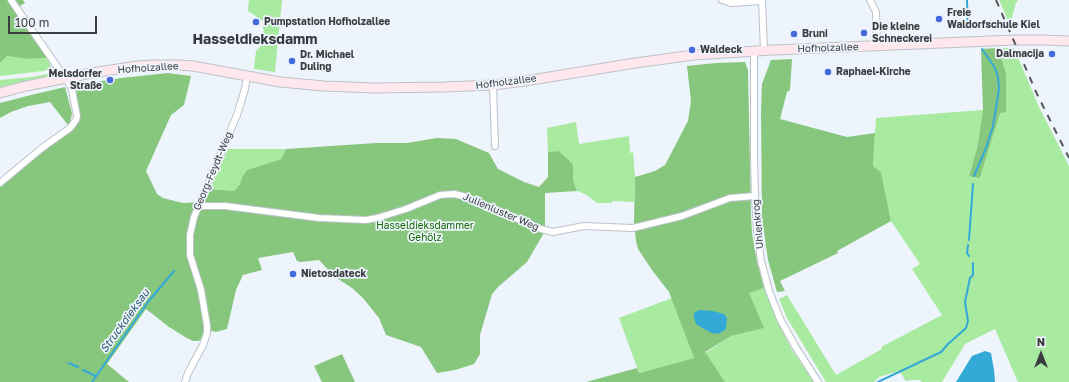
<!DOCTYPE html>
<html>
<head>
<meta charset="utf-8">
<style>
	body { margin:0 }
	#map { position:relative; width:1069px; height:382px; overflow:hidden; background:#eef4fb; font-family:"Golos Text",sans-serif }
	canvas { display:block }
	.north { position:absolute; left:1021px; top:334px; width:40px; height:40px; -webkit-text-stroke:3px #eef4fb; paint-order:stroke; rotate:0deg; font-size:11px; font-weight:700; line-height:16px; text-align:center; color:#3b3d40 }
	.north::after { content:''; display:block; margin:auto; width:14px; height:18px; background:#3b3d40; clip-path:polygon(50% 0,100% 100%,50% 72%,0 100%) }
	.scale { position:absolute; left:8px; top:16px; width:89px; height:18px; box-sizing:border-box; border:2px solid #3b3d40; border-top:0; padding-left:5px; font-size:12px; line-height:14px; white-space:nowrap; color:#3b3d40; -webkit-text-stroke:3px #eef4fb; paint-order:stroke }
</style>
</head>
<body>
<div id="map">
<canvas width="1069" height="382"></canvas>
<div class="north">N</div>
<div class="scale">100 m</div>
</div>
<script>
const context = document.querySelector('canvas').getContext('2d');
context.lineJoin = 'round';
function fillPath(path, color) {
  context.fillStyle = color;
  context.fill(path, 'evenodd');
}
function toPath(rows) {
  const path = new Path2D();
  for (const r of rows) {
    path.moveTo(r[0], r[1]);
    for (let i = 2; i < r.length; i += 2) path.lineTo(r[i], r[i + 1]);
  }
  return path;
}
function stroke(path, color, width, dash) {
  context.strokeStyle = color;
  context.lineWidth = width;
  context.lineCap = dash ? 'butt' : 'round';
  context.setLineDash(dash || []);
  context.stroke(path);
}
function write(font, color, halo, rows, align = 'center') {
  context.font = font + ' "Golos Text",sans-serif';
  context.lineWidth = 3.5;
  context.setLineDash([]);
  context.textBaseline = 'middle';
  context.strokeStyle = halo;
  context.fillStyle = color;
  for (const [text, x, y, turn = 0] of rows) {
    context.save();
    context.translate(x, y);
    context.rotate((+turn || 0) * Math.PI / 180);
    context.textAlign = isNaN(turn) ? turn : align;
    if (halo) context.strokeText(text, 0, 0);
    context.fillText(text, 0, 0);
    context.restore();
  }
}
fillPath(toPath([
	[249,0,282,0,275,72,254,69,256,51,264,43,263,21,248,11],
	[999,0,1018,0,1016,3,1010,25],
	[998,48,1014,48,1039,107,1069,166,1069,382,1018,382,995,329,965,344,942,382,922,382,919,380,912,380,906,381,899,371,879,377,874,382,826,382,787,318,779,299,787,295,836,375,882,349,881,347,942,315,912,269,920,264,891,221,881,172,873,166,876,118,983,110,977,148,969,175,980,178,1000,112,1006,112,1006,73],
	[7,56,27,59,47,58,52,69,43,71,0,76,0,63],
	[51,73,51,75,0,87,0,80,32,77],
	[576,122,579,144,629,136,630,153,633,152,635,177,634,202,612,201,612,203,597,203,585,194,577,191,573,180,573,164,559,151,548,152,547,128],
	[228,149,286,149,281,159,247,170,242,177,240,184,234,191,210,189],
	[764,288,780,326,792,350,814,382,725,382,705,353,731,336,763,328,748,292],
	[672,298,694,358,639,373,619,318]
]), '#a8ea9f');
fillPath(toPath([
	[0,0,23,0,25,3,15,9,47,58,27,59,7,56,0,63],
	[998,48,1006,73,1006,112,1000,113,980,178,969,176,977,148,983,110,981,49],
	[792,59,790,90,787,92,780,119,847,137,875,133,873,166,881,172,891,221,837,251,838,253,780,281,785,291,777,292,768,260,762,218,761,111,762,84,771,60],
	[745,62,748,70,751,213,752,233,757,262,764,288,749,293,764,328,731,336,705,352,725,382,586,382,637,368,639,373,694,358,669,292,652,270,638,249,636,241,634,222,635,177,655,171,665,165,688,121,691,101,687,66,716,63],
	[168,73,191,76,184,105,171,115,146,171,157,194,163,198,183,203,203,202,210,189,234,191,240,184,242,177,247,170,281,159,286,149,376,143,407,143,437,138,456,139,489,153,498,169,524,182,539,187,548,177,548,152,559,151,573,164,573,180,577,191,545,193,545,231,527,262,498,287,492,294,480,335,480,354,474,364,455,370,437,373,421,347,386,335,379,318,363,298,352,288,335,277,319,260,301,262,297,261,293,252,258,258,262,270,243,275,236,290,227,329,216,332,209,330,204,330,203,336,199,341,193,341,187,338,169,327,146,309,107,364,129,382,0,382,0,187,71,129,50,102,28,106,11,112,0,118,0,103,31,95,65,87,72,113,70,122,71,128,78,114,76,85,121,78],
	[342,354,355,382,322,382,314,366]
]), '#86c77d');
fillPath(toPath([
	[699,310,713,311,724,314,727,318,726,329,720,333,714,334,704,329,696,324,694,318,694,313],
	[985,351,991,353,994,370,995,382,956,382,972,356]
]), '#34a9d8');
stroke(toPath([
	[967,0,968,29],
	[974,176,986,148,993,126,999,89,998,77,995,68,982,49],
	[969,240,973,184],
	[968,245,967,253,969,256],
	[69,363,78,367],
	[83,370,96,376],
	[92,382,148,302,174,271],
	[878,382,941,352,948,344,966,328,968,321,965,302,970,278,973,275,973,263]
]), '#34a9d8', 2);
const street = toPath([
	[722,0,731,3,762,1,764,51],
	[870,0,876,12,877,47],
	[754,52,754,156,755,196,757,232,761,261,769,291,780,319,795,346,818,382],
	[493,85,495,146],
	[0,183,42,148,70,128,76,120,77,116,72,90,70,85,11,0],
	[197,206,225,206,319,218,366,220,377,218,406,209,440,195,454,194,463,196,541,229,553,232,584,226,633,228,682,216,730,198,755,196],
	[185,382,188,373,203,345,207,333,207,325,201,290,190,255,190,235,194,217,237,115,245,89,247,76]
]);
const secondary = toPath([
	[0,93,26,86,92,73,137,66,153,65,179,65,193,66,280,82,324,86,373,88,444,87,493,85,525,81,635,63,694,55,773,50,1014,40,1043,40,1069,41]
]);
stroke(street, '#bcc2c8', 8);
stroke(secondary, '#bcc2c8', 11);
stroke(street, '#fff', 6);
stroke(secondary, '#ffe8ed', 9);
stroke(toPath([
	[996,0,1037,94,1069,158]
]), '#56595c', 2, [7, 7]);
for (const [x, y, r, color] of [
	[939,19,4,"#446bdd"],
	[256,22,4,"#446bdd"],
	[864,33,4,"#446bdd"],
	[794,34,4,"#446bdd"],
	[692,50,4,"#446bdd"],
	[1052,54,4,"#446bdd"],
	[292,61,4,"#446bdd"],
	[828,72,4,"#446bdd"],
	[110,80,4,"#446bdd"],
	[293,274,4,"#446bdd"]
]) {
  const dot = new Path2D();
  dot.arc(x, y, r, 0, 2 * Math.PI);
  context.fillStyle = color;
  context.fill(dot);
  stroke(dot, '#eef4fb', 1.5);
}
write('bold 10px', '#3b3d40', '#eef4fb', [
	["Freie",947,13],
	["Waldorfschule Kiel",947,25],
	["Pumpstation Hofholzallee",264,22],
	["Die kleine",872,27],
	["Schneckerei",872,39],
	["Bruni",802,34],
	["Waldeck",700,50],
	["Dalmacija",1044,54,"right"],
	["Dr. Michael",300,55],
	["Duling",300,67],
	["Raphael-Kirche",836,72],
	["Melsdorfer",102,74,"right"],
	["Straße",102,86,"right"],
	["Nietosdateck",301,274]
], 'left');
write('10px', '#3b3d40', '#eef4fb', [
	["Hofholzallee",828,48,-2],
	["Hofholzallee",148,68,-4],
	["Hofholzallee",506,82,-7],
	["Georg-Feydt-Weg",213,171,-67],
	["Julienluster Weg",501,212,23],
	["Uhlenkrog",758,224,-95]
]);
write('10px', '#116b01', '#eef4fb', [
	["Hasseldieksdammer",425,226],
	["Gehölz",425,238]
]);
write('italic 11px', '#2a586d', '#eef4fb', [
	["Struckdieksau",125,321,-54]
]);
write('bold 14px', '#34393e', '#eef4fb', [
	["Hasseldieksdamm",255,40]
]);
</script>
</body>
</html>
